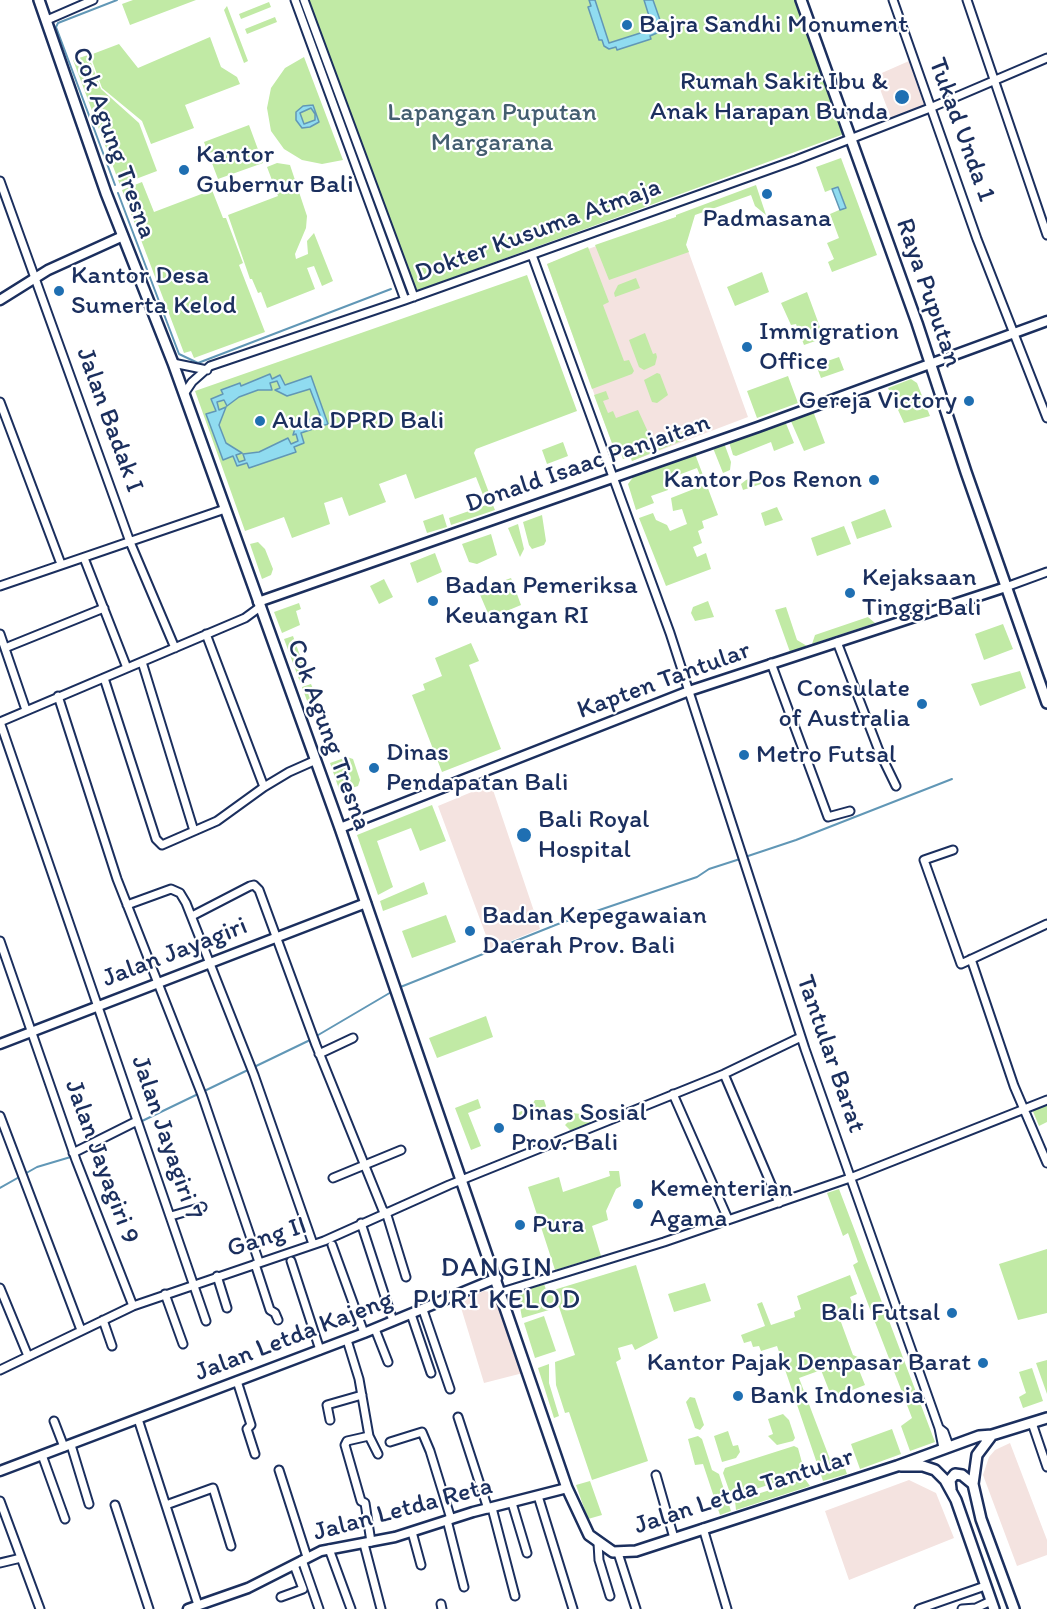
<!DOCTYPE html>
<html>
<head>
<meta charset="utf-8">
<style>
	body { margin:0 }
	canvas { display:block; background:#fff }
</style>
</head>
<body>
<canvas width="1047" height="1609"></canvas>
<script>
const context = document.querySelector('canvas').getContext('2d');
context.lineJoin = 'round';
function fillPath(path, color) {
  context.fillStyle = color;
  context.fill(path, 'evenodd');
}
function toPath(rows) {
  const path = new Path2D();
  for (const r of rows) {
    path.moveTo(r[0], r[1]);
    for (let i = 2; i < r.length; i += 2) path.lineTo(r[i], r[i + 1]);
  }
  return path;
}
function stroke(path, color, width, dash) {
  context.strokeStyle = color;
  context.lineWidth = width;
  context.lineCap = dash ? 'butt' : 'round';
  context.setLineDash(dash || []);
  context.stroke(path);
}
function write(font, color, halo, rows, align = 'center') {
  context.font = font + ' Itim,sans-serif';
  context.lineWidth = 4.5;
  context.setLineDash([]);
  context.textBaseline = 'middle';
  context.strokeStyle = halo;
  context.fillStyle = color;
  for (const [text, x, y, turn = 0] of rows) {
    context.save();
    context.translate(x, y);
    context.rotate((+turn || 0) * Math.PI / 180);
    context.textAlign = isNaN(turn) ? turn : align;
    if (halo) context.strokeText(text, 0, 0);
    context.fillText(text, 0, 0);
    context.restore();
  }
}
fillPath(toPath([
	[909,61,924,105,891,118,875,76],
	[676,217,748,417,632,461,630,456,623,459,621,453,616,454,547,264],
	[491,784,540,929,491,949,438,806],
	[484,1291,490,1292,495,1298,523,1373,484,1383,459,1301],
	[1010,1443,1047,1540,1047,1555,1017,1566,983,1475,989,1457,995,1450],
	[909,1480,936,1493,954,1538,849,1580,825,1511]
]), '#f4e3e0');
fillPath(toPath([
	[133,0,196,0,130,25,122,4],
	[309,0,794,0,844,134,416,291],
	[269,2,271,7,241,19,239,14],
	[227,6,248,61,244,63,224,10],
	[275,17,277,22,247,34,245,29],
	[210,37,221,67,237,77,240,84,185,105,194,128,151,144,142,121,102,88,90,55,119,44,138,68],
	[320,52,360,157,357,157],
	[88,55,101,89,139,123,157,171,120,185,73,60],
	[304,57,343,160,322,164,302,160,284,149,271,131,267,108,271,88,285,68],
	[249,125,263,163,218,179,210,158,215,157,213,152,208,153,204,142],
	[841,158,877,255,832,272,828,262,834,259,827,243,839,238,830,214,846,207,838,187,825,192,816,167],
	[277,163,290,165,307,216,306,228,295,254,296,259,308,254,307,241,314,233,333,281,322,286,314,266,307,268,315,289,267,308,261,292,258,293,252,279,250,279,228,215,278,196,267,167],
	[365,171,409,290,406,289,363,173],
	[142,182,154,212,212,190,223,218,226,218,243,263,239,265,265,332,194,358,191,351,184,353,122,190],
	[756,185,766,215,755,206,751,195,695,215,686,245,689,252,609,280,595,245,676,217,676,215],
	[588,247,609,302,603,305,624,361,629,360,634,371,632,374,592,389,547,264],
	[762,272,769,292,735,306,727,287],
	[527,275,577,411,476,449,474,453,491,498,485,500,476,477,415,499,406,474,379,484,386,502,349,516,342,497,324,503,330,524,292,538,284,517,245,531,195,391],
	[636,278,640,288,615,297,614,293,618,285],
	[807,292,824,338,804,345,796,324,791,325,781,303],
	[645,333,653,354,656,353,657,357,655,365,644,370,639,367,629,340],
	[839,357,844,370,821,378,816,365],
	[657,373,660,374,668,395,657,403,652,402,644,380],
	[788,376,798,403,757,418,747,391],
	[911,379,917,383,930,416,904,423,888,388],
	[606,391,609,399,603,401,608,413,613,411,616,418,638,410,653,443,683,432,686,439,632,461,630,456,623,459,621,453,616,454,594,395],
	[813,411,825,443,804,451,790,419],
	[785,421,794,443,774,451,771,442,736,456,733,455,729,442],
	[563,442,568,456,547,464,542,450],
	[724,443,731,462,730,470,723,473,713,448],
	[695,454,718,515,702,521,704,528,698,531,702,543,693,547,697,557,706,553,711,569,666,586,639,518,653,513,656,520,667,525,670,531,687,524,682,509,673,511,671,498,704,485,697,468,665,480,668,490,651,496,654,503,636,510,628,484,634,476],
	[762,473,767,476,767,482,743,490,741,484,746,480],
	[492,503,495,510,451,525,449,518],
	[777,507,783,520,765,526,761,513],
	[885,509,892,527,857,539,851,522],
	[443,514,447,527,427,533,423,521],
	[542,515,546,541,544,545,532,549,529,545,523,522],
	[518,524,524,549,520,557,508,528],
	[844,526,851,544,817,556,811,538],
	[491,534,497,555,477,564,469,562,462,544],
	[258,542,265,549,273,569,271,575,262,579,250,544],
	[435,553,442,572,417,583,410,563],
	[511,578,521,605,490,618,478,590],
	[384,579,393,597,379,604,370,586],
	[708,601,714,617,695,621,691,613,693,607],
	[299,603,301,609,296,611,300,625,282,633,274,612],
	[786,607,797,640,807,646,790,652,775,610],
	[868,617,875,623,812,644,815,635],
	[1003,624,1013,649,984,660,975,634],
	[293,636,308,678,300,682,284,639],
	[471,643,479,661,469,665,501,749,442,772,412,695,425,690,423,684,442,676,435,658],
	[1020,671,1026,688,980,706,971,684],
	[311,684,320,705,310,709,302,687],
	[347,757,353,759,360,780,358,786,340,792,330,763],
	[432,805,446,841,420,851,411,828,377,841,393,887,378,895,357,835],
	[424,882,428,894,383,911,380,901],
	[446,915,456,942,412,958,402,931],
	[486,1016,493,1037,437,1058,429,1038],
	[478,1099,481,1108,468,1113,481,1146,471,1150,455,1108],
	[535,1100,544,1100,546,1106,543,1111,535,1111,532,1114,530,1112,517,1121,516,1114,531,1106],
	[1047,1103,1047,1122,1039,1126,1032,1109],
	[572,1113,590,1115,590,1125,572,1132,565,1125,568,1122,566,1118],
	[609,1171,619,1171,621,1186,616,1189,606,1211,608,1220,592,1226,601,1256,555,1270,528,1187,559,1177,563,1192,610,1176],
	[839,1189,935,1442,910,1451,901,1426,912,1418,853,1265,858,1262,848,1233,843,1236,827,1193],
	[1047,1249,1047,1313,1018,1320,999,1264],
	[636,1265,658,1338,635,1350,632,1344,618,1348,621,1359,616,1362,648,1461,592,1480,569,1412,565,1413,556,1385,555,1362,575,1355,559,1307,522,1318,518,1296,522,1291,544,1284,547,1292],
	[850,1275,857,1294,850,1297,854,1308,838,1314,853,1355,860,1358,855,1360,865,1385,832,1398,821,1370,799,1378,831,1462,841,1457,847,1474,823,1481,777,1346,761,1351,759,1346,753,1347,751,1341,744,1343,741,1335,765,1326,757,1304,762,1302,771,1325,795,1317,794,1312,801,1309,797,1296],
	[705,1283,711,1301,674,1312,668,1294],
	[544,1316,556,1351,535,1358,524,1323],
	[1047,1360,1047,1394,1036,1363],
	[549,1364,549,1383,559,1416,554,1418,538,1368],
	[1032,1368,1043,1401,1023,1408,1019,1397,1026,1393,1019,1372],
	[690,1397,695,1398,704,1425,700,1430,695,1428,686,1402],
	[783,1414,789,1420,795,1438,793,1441,777,1445,768,1436,773,1434,768,1419],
	[892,1429,901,1454,860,1469,851,1444],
	[728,1431,733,1446,738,1445,740,1452,736,1458,722,1462,714,1436],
	[698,1436,702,1439,712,1470,719,1474,731,1511,720,1515,703,1464,695,1465,688,1439],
	[794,1446,798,1448,804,1470,802,1474,734,1496,730,1493,723,1473,725,1468],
	[805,1479,810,1486,736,1510,735,1501],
	[590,1481,602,1515,588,1519,576,1485]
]), '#c1eaa5');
const water = toPath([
	[589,0,595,0,609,43,653,29,644,0,653,0,660,20,657,22,659,29,657,33,650,36,651,39,617,50,616,47,609,49,604,46,602,40,599,40,588,7,591,6,589,0],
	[313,105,319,122,310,127,302,128,296,120,296,112,303,106,313,105],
	[311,108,315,114,315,120,304,124,300,113,311,108],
	[838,187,846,208,840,210,832,189,838,187],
	[270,374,272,379,280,375,285,385,311,376,328,424,301,433,304,443,294,447,296,452,249,468,247,463,237,466,233,456,223,460,206,414,216,411,211,399,223,394,221,390,240,383,241,386,270,374],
	[277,381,280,388,275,390,287,396,310,389,320,415,296,425,293,435,296,434,298,441,291,444,288,438,259,452,243,454,245,460,239,462,236,455,242,453,226,443,219,425,226,407,219,410,217,402,224,400,227,406,239,397,258,390,272,390,270,383,277,381]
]);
fillPath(water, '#90dcf0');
stroke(water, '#6197b6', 1.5);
stroke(toPath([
	[115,185,56,27,58,23,117,0],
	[118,193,179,354,198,363,391,289],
	[745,857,796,840,952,779],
	[398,988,558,924,697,877,709,869,740,859],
	[140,1122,308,1041,393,991],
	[0,1188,37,1167,74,1156]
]), '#6197b6', 2);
const minor = toPath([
	[295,0,405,300],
	[304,0,414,297],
	[893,0,977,239,1047,418],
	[967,0,1047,235],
	[47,20,93,0],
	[0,181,130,542,175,648],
	[532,255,670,633,805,1049,939,1428,943,1448],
	[173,363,207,370],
	[184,394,192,382,210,366,405,300,796,160,930,108,1047,58],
	[0,402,61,564],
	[84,558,127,668],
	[0,586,225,509],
	[1006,587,1047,572],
	[0,634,26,710],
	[206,634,264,787],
	[837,642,879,751,896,786],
	[5,648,104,608],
	[142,662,194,831],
	[771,663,828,817,850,811],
	[104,678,156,839,162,845,217,821,264,787,289,772,316,760],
	[58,696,117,879,202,1095,259,1262],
	[0,722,206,1321],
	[0,722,245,618,260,607],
	[953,850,924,860,961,964,1047,924],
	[127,905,171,889,180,893,186,903,254,1075,313,1244],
	[192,916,250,886,254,885,259,890,316,1045,384,1213],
	[0,941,76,1160,133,1306],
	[971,959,1014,1086,1047,1163],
	[319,1054,353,1038],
	[724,1074,779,1203],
	[673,1094,728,1219],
	[0,1116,81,1330],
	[73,1153,137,1121],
	[333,1178,401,1150],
	[386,1212,406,1277],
	[171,1216,202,1207],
	[361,1223,393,1321],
	[332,1245,364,1333],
	[291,1261,320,1350],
	[255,1264,270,1310,275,1313,278,1320],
	[217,1276,227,1308],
	[0,1288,28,1356],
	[502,1292,664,1242,850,1178,1047,1100],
	[165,1294,183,1344],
	[423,1310,450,1389],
	[411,1314,431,1373],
	[103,1320,112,1346],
	[375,1329,388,1362],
	[347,1340,359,1379,369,1436,378,1454],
	[0,1370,133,1306,324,1241,449,1185,724,1074,801,1037],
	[237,1381,251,1425,247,1429,255,1454],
	[458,1417,488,1509],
	[138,1419,198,1605],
	[330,1420,327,1405,362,1395],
	[54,1421,64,1447],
	[1032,1423,1047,1467],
	[939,1428,944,1432,949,1446],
	[369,1436,347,1441,345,1445,361,1501,365,1503,371,1542],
	[390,1442,422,1432,430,1451,451,1519],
	[71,1445,89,1504],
	[42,1455,65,1519],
	[279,1470,307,1557],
	[656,1475,674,1538],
	[538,1496,573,1609],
	[0,1501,40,1609],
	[512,1503,527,1553],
	[115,1505,149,1609],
	[166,1505,213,1488,231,1546],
	[492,1508,515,1596],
	[447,1520,464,1587],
	[703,1528,727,1609],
	[412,1532,421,1565],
	[598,1543,599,1560,610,1596],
	[364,1544,381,1609],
	[329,1549,351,1609],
	[618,1553,636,1609],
	[302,1560,319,1609],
	[0,1563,21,1558],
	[281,1597,303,1589,294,1565],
	[441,1604,442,1609],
	[919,1609,985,1586],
	[962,1609,976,1608,991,1601]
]);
const tertiary = toPath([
	[0,300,48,270,123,236],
	[258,602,758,427,1047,321],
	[340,828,689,691,1006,587],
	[0,1044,366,903],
	[0,1471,364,1333,497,1278],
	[188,1609,248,1588,321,1551,395,1537,473,1512,567,1488]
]);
const secondary = toPath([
	[39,0,106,193,173,363,340,828,567,1488,589,1535,613,1552,636,1551,897,1466,979,1436,992,1435,1047,1418],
	[801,0,917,323,966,472,1047,703],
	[992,1435,977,1455,973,1484,981,1519,1014,1609],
	[901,1466,923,1466,935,1470,945,1480,956,1500,994,1609],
	[951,1489,950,1480,955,1474,962,1475,973,1484]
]);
stroke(minor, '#1b2f5e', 11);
stroke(tertiary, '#1b2f5e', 13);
stroke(secondary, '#1b2f5e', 14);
stroke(minor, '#fff', 7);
stroke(tertiary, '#fff', 8);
stroke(secondary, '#fff', 9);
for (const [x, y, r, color] of [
	[627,25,6,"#1f6fb2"],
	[902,97,8,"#1f6fb2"],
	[184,170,6,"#1f6fb2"],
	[767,194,6,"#1f6fb2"],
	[59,291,6,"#1f6fb2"],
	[747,347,6,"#1f6fb2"],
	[969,401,6,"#1f6fb2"],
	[260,421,6,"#1f6fb2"],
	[874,480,6,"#1f6fb2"],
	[850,593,6,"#1f6fb2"],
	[433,601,6,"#1f6fb2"],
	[922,704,6,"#1f6fb2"],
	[744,755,6,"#1f6fb2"],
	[374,768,6,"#1f6fb2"],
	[524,835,8,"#1f6fb2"],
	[470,931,6,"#1f6fb2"],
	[499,1128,6,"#1f6fb2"],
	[638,1204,6,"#1f6fb2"],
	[520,1225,6,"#1f6fb2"],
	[952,1313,6,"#1f6fb2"],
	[983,1363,6,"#1f6fb2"],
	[738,1396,6,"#1f6fb2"]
]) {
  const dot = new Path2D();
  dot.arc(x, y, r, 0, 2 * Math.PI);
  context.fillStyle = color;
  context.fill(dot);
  stroke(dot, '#fff', 2);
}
write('26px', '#1b2f5e', '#fff', [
	["Bajra Sandhi Monument",639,25],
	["Rumah Sakit Ibu &",888,82,"right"],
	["Anak Harapan Bunda",888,112,"right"],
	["Kantor",196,155],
	["Gubernur Bali",196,185],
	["Padmasana",767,219,"center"],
	["Kantor Desa",71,276],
	["Sumerta Kelod",71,306],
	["Immigration",759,332],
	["Office",759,362],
	["Gereja Victory",957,401,"right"],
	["Aula DPRD Bali",272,421],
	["Kantor Pos Renon",862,480,"right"],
	["Kejaksaan",862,578],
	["Tinggi Bali",862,608],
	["Badan Pemeriksa",445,586],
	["Keuangan RI",445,616],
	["Consulate",910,689,"right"],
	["of Australia",910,719,"right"],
	["Dinas",386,753],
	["Pendapatan Bali",386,783],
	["Metro Futsal",756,755],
	["Bali Royal",538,820],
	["Hospital",538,850],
	["Badan Kepegawaian",482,916],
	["Daerah Prov. Bali",482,946],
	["Dinas Sosial",511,1113],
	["Prov. Bali",511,1143],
	["Kementerian",650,1189],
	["Agama",650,1219],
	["Pura",532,1225],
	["Bali Futsal",940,1313,"right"],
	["Kantor Pajak Denpasar Barat",971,1363,"right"],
	["Bank Indonesia",750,1396]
], 'left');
write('26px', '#445e70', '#fff', [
	["Lapangan Puputan",492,113],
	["Margarana",492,143]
]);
write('26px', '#1b2f5e', '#fff', [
	["Tukad Unda 1",961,130,70],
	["Cok Agung Tresna",113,143,70],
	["Dokter Kusuma Atmaja",538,231,-20],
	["Raya Puputan",928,293,71],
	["Jalan Badak I",109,420,70],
	["Donald Isaac Panjaitan",588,464,-19],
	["Kapten Tantular",664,681,-20],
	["Cok Agung Tresna",328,735,70],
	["Jalan Jayagiri",175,953,-21],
	["Tantular Barat",830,1054,71],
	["Jalan Jayagiri 7",166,1138,71],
	["Jalan Jayagiri 9",101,1162,70],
	["Gang II",267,1238,-18],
	["Jalan Letda Kajeng",294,1337,-21],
	["Jalan Letda Tantular",744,1492,-18],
	["Jalan Letda Reta",403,1510,-15]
]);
context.letterSpacing = '1.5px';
write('28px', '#1b2f5e', '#fff', [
	["DANGIN",497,1269],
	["PURI KELOD",497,1301]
]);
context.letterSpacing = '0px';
</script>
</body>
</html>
